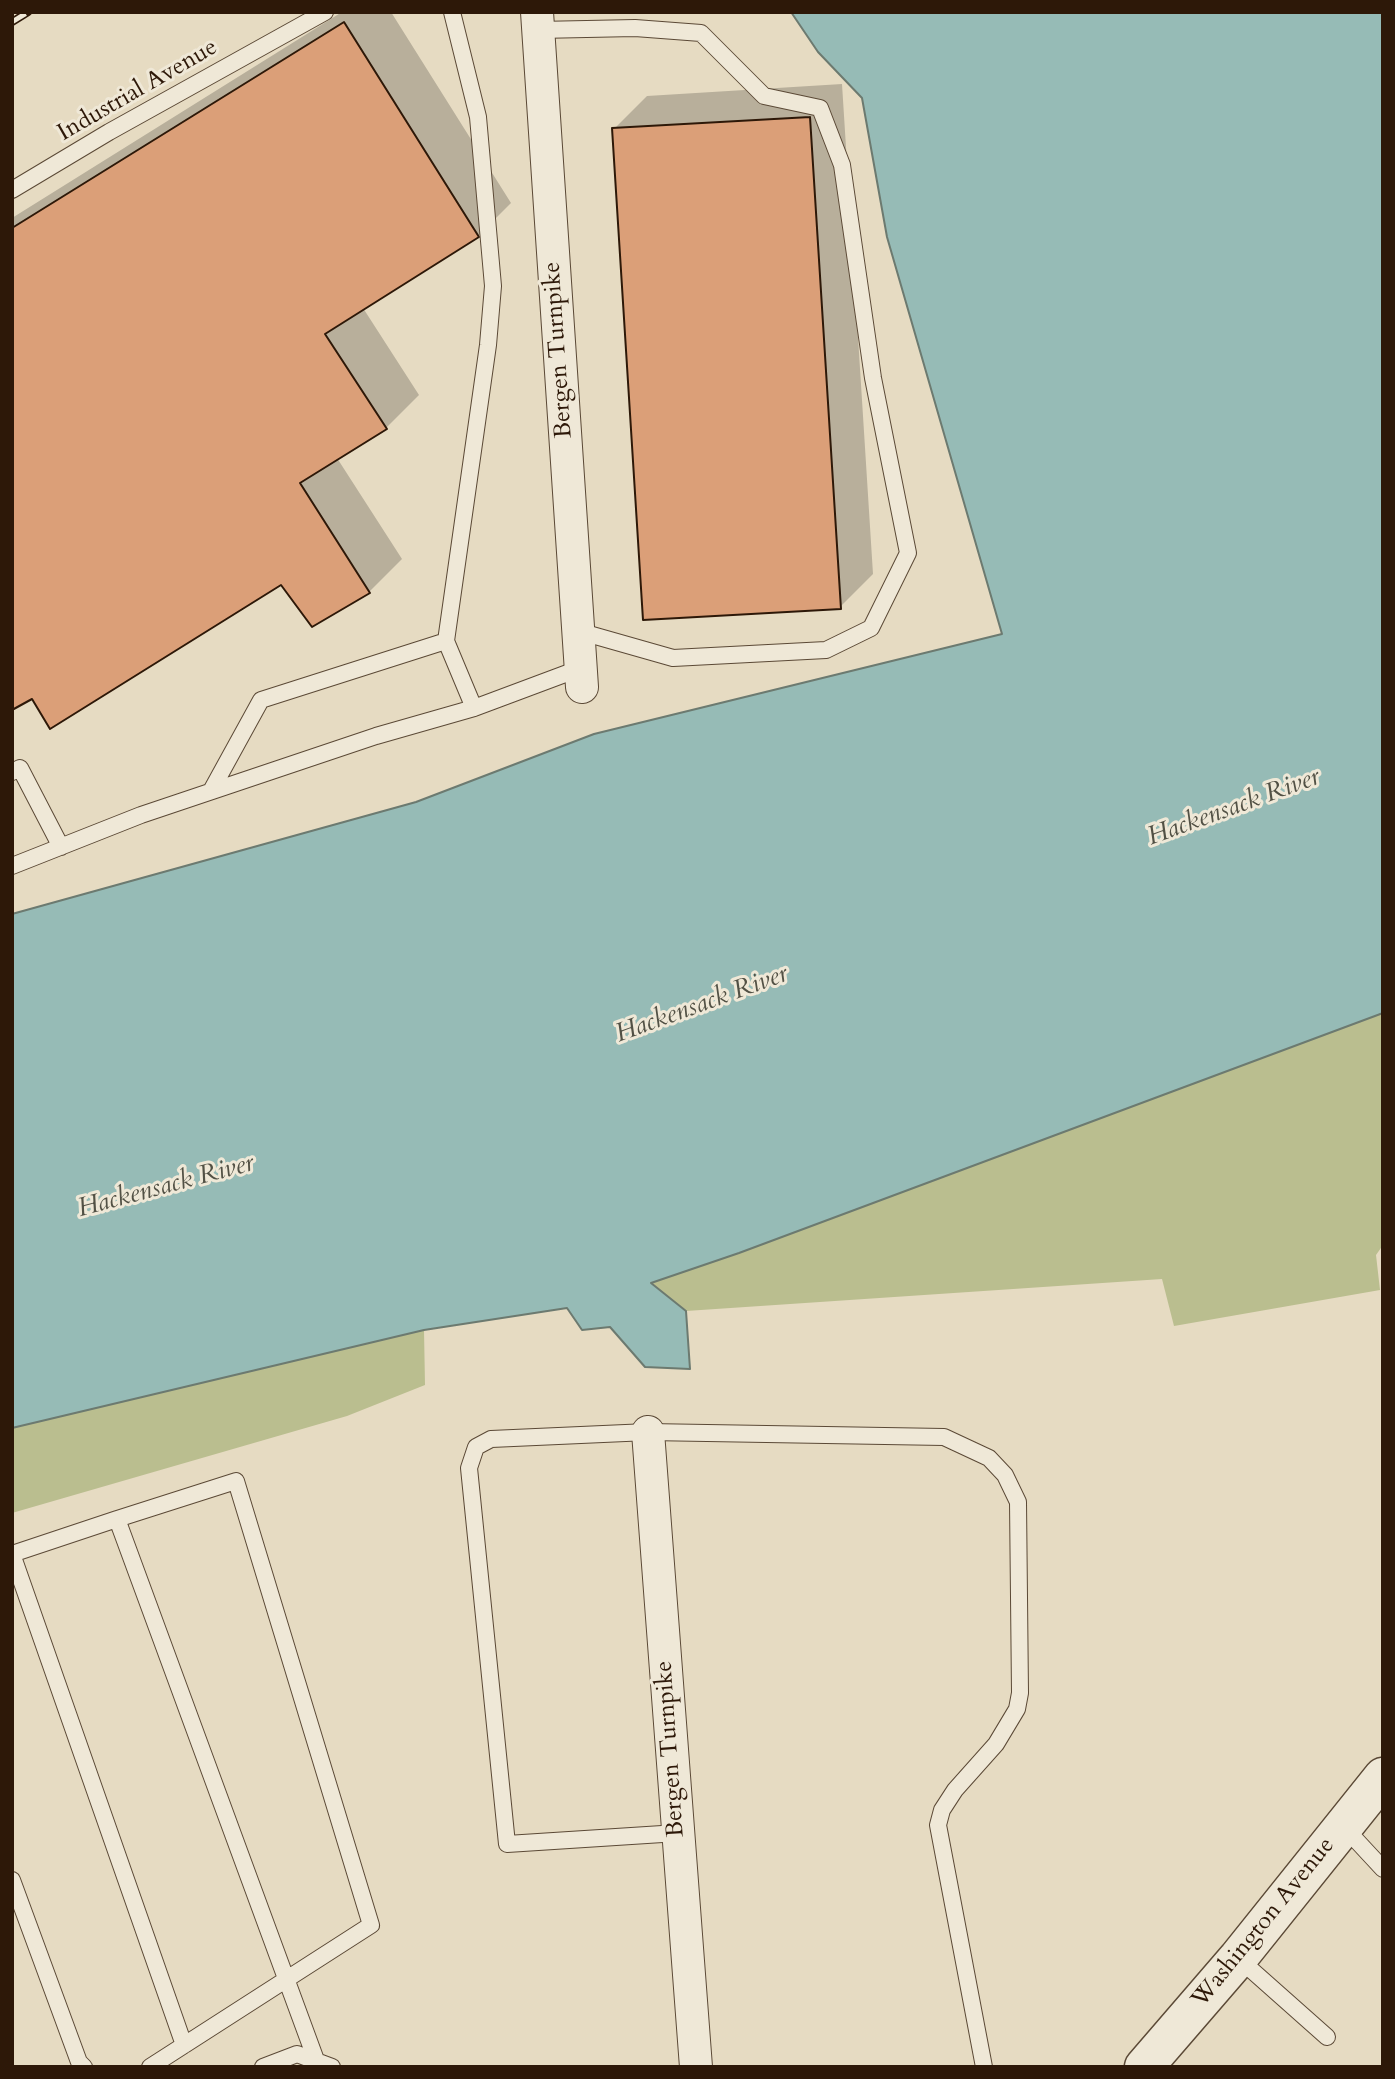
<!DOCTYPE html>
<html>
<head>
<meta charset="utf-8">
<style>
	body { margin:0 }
	#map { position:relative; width:1395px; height:2079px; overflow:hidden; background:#e6dbc2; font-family:Cardo,serif }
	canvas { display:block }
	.frame { position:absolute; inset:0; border:14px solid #2d1808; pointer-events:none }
</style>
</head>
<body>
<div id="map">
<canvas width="1395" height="2079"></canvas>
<div class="frame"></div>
</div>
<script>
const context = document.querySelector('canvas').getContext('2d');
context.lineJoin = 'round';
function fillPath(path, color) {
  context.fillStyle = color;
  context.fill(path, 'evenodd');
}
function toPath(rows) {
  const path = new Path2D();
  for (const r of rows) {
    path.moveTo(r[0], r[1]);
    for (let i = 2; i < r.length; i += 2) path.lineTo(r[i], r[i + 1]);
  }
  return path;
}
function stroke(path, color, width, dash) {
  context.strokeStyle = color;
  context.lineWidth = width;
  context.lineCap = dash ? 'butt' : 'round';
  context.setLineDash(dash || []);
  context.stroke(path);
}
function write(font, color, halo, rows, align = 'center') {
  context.font = font + ' Cardo,serif';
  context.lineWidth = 6;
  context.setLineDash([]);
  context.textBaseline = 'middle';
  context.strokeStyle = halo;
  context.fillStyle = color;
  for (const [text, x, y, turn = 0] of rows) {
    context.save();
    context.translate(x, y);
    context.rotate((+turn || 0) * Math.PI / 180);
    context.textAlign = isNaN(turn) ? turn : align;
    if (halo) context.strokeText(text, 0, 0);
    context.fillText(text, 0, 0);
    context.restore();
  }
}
fillPath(toPath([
	[1383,1013,1383,1245,1376,1255,1380,1290,1174,1326,1162,1279,686,1311,650,1283,739,1253],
	[424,1330,425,1385,347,1416,12,1513,12,1428]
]), '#babe8f');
const water = toPath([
	[791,12,1383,12,1383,1013,739,1253,651,1283,686,1311,690,1369,645,1367,610,1327,582,1330,567,1308,424,1330,12,1428,12,914,416,802,594,734,1002,634,887,237,862,98,818,52,791,12]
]);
fillPath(water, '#96bbb6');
stroke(water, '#6c7a70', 2);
fillPath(toPath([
	[342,12,391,12,511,203,478,236,363,308,419,395,386,428,337,458,402,559,369,592,312,625,282,583,12,708,12,218],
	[842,84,873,574,840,607,614,129,647,96]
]), '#0003');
const building = toPath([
	[344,22,479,237,325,334,387,429,300,483,370,593,312,627,281,585,50,729,32,699,12,710,12,228,344,22],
	[810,117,841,609,643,620,612,128,810,117]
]);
fillPath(building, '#db9f78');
stroke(building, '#2d1808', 2);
const service = toPath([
	[538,30,635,28,701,33,764,96,820,108,842,165,873,378,908,553,871,628,826,650,673,658,578,631],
	[12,190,109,132,325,12],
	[446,641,488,345,493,286,478,117,452,12],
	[12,772,20,768,61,847],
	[211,791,261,700,446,641,474,708],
	[12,866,141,815,376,736,474,708,581,668],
	[117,1519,236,1481,371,1925,150,2067],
	[12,1554,117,1519,316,2060],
	[12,1554,184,2045],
	[1344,1827,1383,1869],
	[678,1833,507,1844,469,1468,476,1447,491,1439,648,1432,944,1437,989,1458,1005,1475,1018,1502,1020,1693,1017,1709,996,1744,955,1790,942,1810,938,1825,984,2067],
	[12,1880,79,2062,84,2067],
	[1238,1958,1327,2037],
	[263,2067,297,2054,332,2067]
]);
const minor = toPath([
	[537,12,582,687],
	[648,1432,696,2067]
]);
const tertiary = toPath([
	[1144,2067,1238,1958,1383,1777]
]);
stroke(service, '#5b4936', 18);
stroke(minor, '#5b4936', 34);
stroke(tertiary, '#5b4936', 41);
stroke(service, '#efe8d7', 16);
stroke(minor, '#efe8d7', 32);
stroke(tertiary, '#efe8d7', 38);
const rail = toPath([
	[12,22,28,12]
]);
stroke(rail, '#2d1808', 8);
stroke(rail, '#efe8d7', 5, [16]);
write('24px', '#2d1808', '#efe8d7', [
	["Industrial Avenue",138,91,-30],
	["Bergen Turnpike",559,350,-94],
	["Bergen Turnpike",671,1749,-94],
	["Washington Avenue",1264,1923,-51]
]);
write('italic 26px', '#525145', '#efe8d7', [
	["Hackensack River",1234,808,-20],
	["Hackensack River",702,1005,-20],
	["Hackensack River",166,1187,-15]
]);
</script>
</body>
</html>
